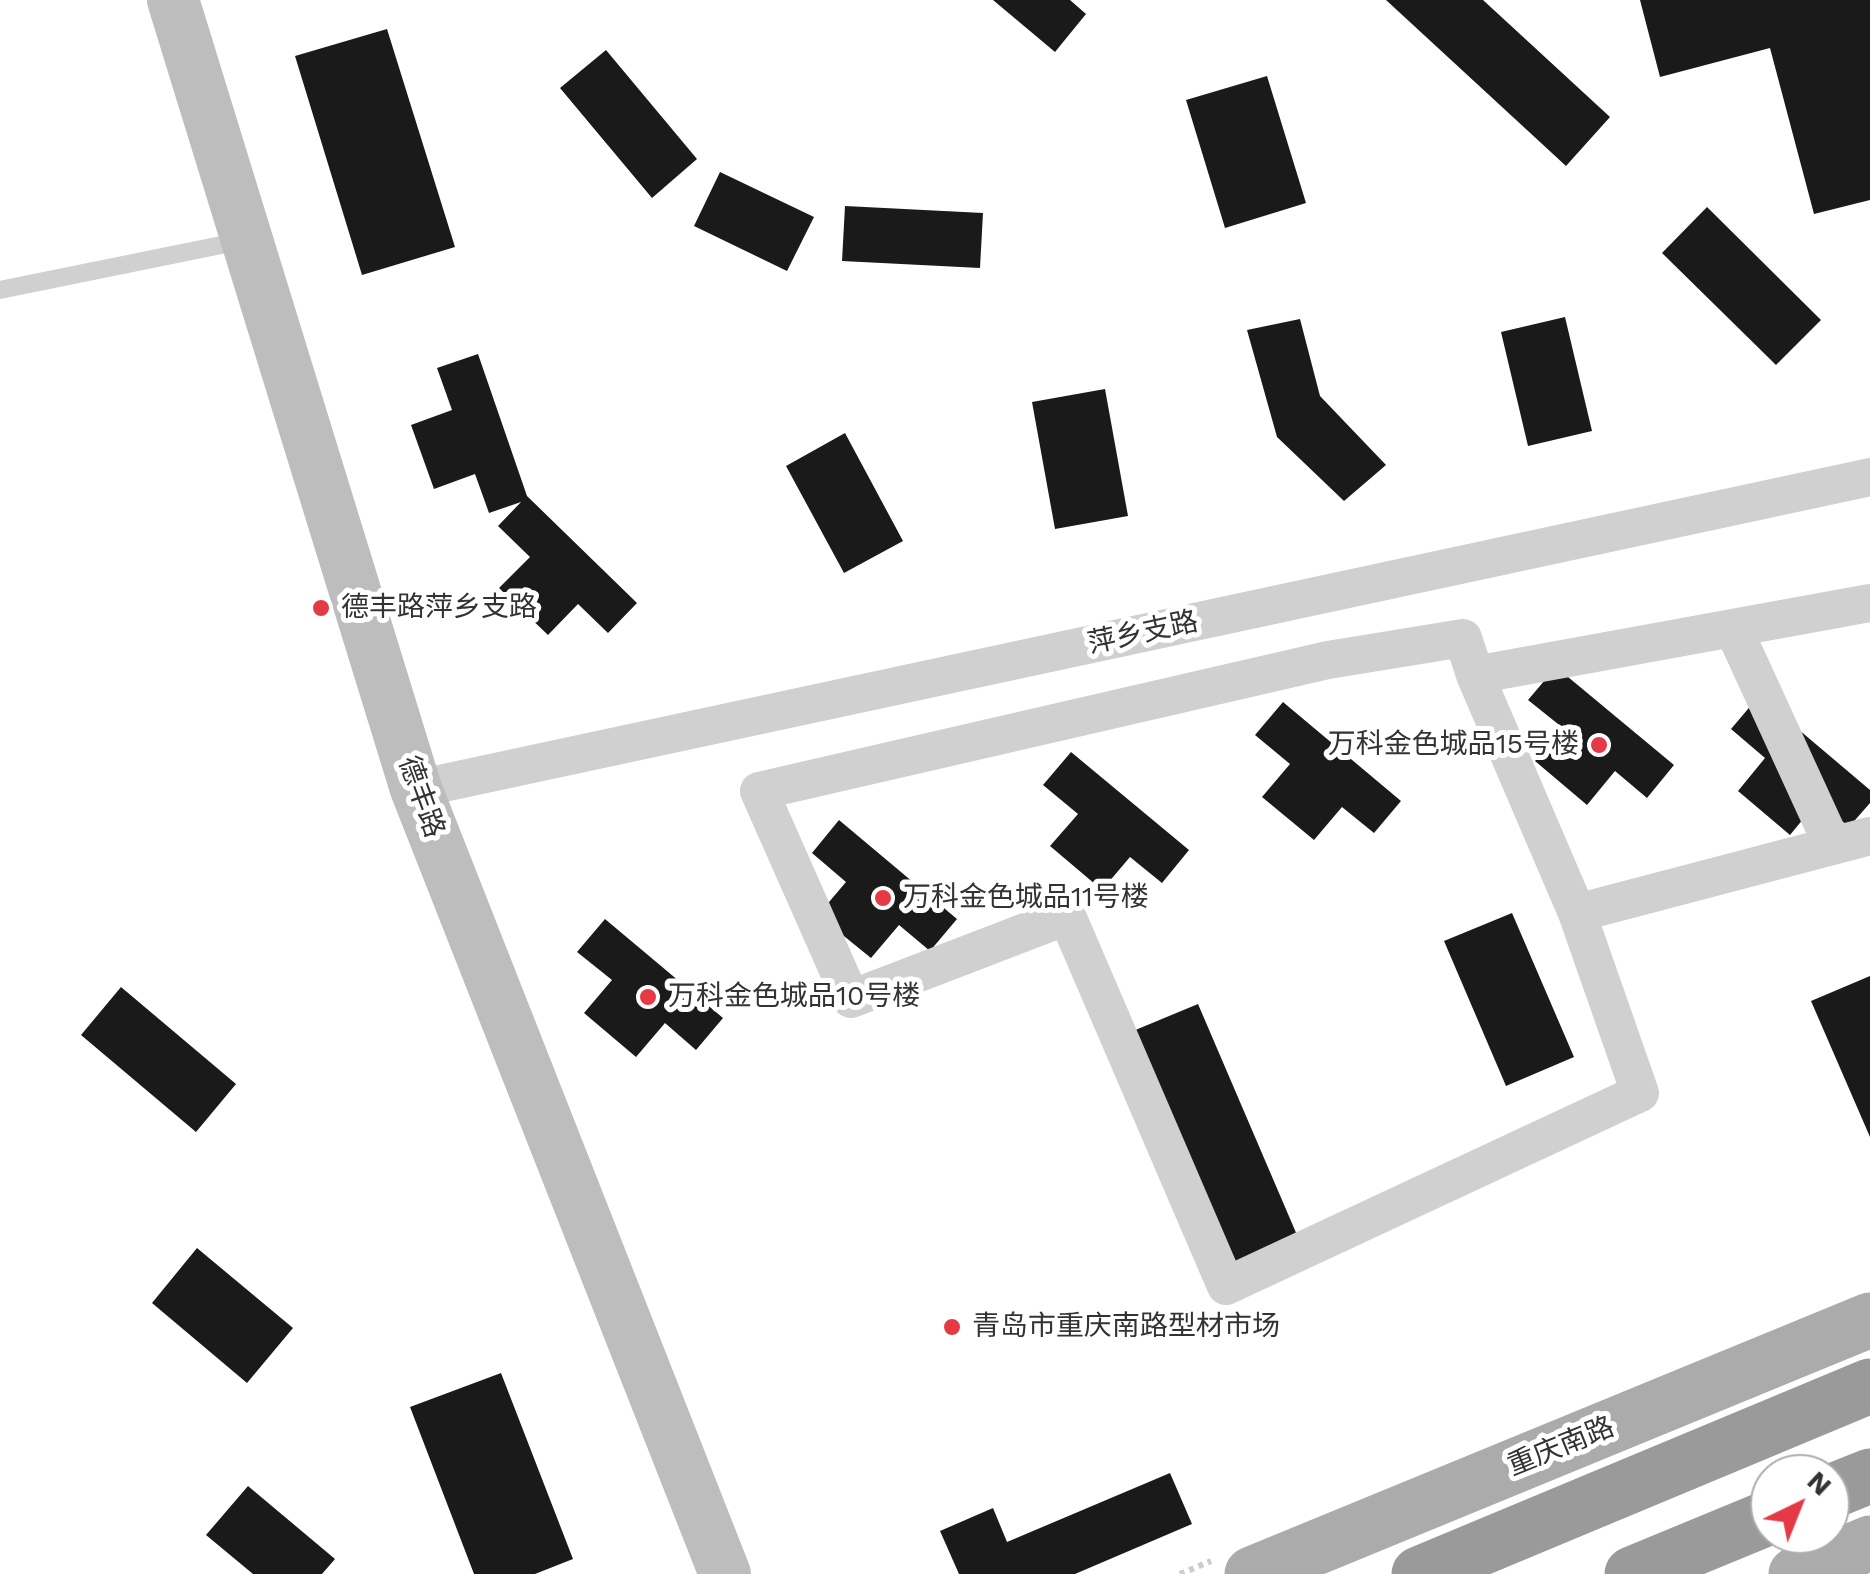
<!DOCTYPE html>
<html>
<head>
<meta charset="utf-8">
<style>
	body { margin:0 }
	#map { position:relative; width:1870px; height:1574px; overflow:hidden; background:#fff; font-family:"Work Sans",sans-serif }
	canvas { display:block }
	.north { position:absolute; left:1750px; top:1454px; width:100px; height:100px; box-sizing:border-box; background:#fff; border:2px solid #adadad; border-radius:50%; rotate:43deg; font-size:28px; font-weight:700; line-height:40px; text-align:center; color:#333 }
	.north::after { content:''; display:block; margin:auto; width:35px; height:45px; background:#e63946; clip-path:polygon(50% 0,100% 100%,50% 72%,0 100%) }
</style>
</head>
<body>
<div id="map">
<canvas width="1870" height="1574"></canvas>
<div class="north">N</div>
</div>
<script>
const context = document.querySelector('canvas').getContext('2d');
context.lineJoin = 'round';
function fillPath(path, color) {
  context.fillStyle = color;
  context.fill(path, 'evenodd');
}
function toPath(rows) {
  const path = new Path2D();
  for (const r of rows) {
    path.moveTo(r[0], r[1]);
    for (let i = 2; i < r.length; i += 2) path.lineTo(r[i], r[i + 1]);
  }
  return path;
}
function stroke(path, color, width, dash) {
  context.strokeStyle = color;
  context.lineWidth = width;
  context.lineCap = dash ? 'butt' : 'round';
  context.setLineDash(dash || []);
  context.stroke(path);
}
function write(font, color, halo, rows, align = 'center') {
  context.font = font + ' "Work Sans","Noto Sans SC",sans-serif';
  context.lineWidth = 10;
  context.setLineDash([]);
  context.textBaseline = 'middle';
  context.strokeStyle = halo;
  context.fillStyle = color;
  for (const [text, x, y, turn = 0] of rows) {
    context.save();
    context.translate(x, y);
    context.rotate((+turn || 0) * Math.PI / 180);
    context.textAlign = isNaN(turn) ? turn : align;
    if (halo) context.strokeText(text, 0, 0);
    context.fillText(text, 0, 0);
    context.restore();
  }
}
fillPath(toPath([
	[993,0,1070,0,1086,14,1055,52],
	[1386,0,1483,0,1610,117,1566,166],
	[1640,0,1870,0,1870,200,1814,214,1770,48,1660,77],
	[387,29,455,247,362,275,295,56],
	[606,50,697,159,652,198,560,88],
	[1267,76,1306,203,1225,228,1186,100],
	[720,172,814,217,787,271,694,226],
	[845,206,983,213,980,268,842,261],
	[1707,207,1821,320,1776,365,1662,253],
	[1565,317,1592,431,1528,446,1501,332],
	[1300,319,1320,396,1386,465,1344,501,1277,437,1247,330],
	[478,354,527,496,637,603,608,633,578,604,548,635,499,588,530,557,498,526,521,502,489,513,475,474,434,489,411,425,452,410,437,368],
	[1105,389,1128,516,1055,529,1032,402],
	[845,433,903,541,844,573,786,466],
	[1556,667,1674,765,1647,798,1615,771,1587,805,1535,761,1563,728,1528,700],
	[1759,696,1870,790,1870,803,1849,827,1818,801,1790,835,1738,791,1765,758,1731,729],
	[1283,702,1401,801,1374,833,1342,807,1314,840,1262,797,1290,764,1255,735],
	[1071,752,1189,850,1162,883,1130,857,1102,890,1050,846,1078,814,1043,785],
	[839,820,957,919,930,951,899,925,871,958,818,915,846,882,812,853],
	[1512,913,1574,1057,1506,1086,1444,941],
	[605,919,723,1018,696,1050,665,1023,636,1057,584,1013,612,980,577,952],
	[1870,976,1870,1137,1811,1001],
	[121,987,236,1084,196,1132,81,1035],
	[1198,1004,1300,1242,1235,1269,1133,1031],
	[197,1248,293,1328,247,1383,152,1303],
	[501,1373,573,1559,535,1574,474,1574,410,1407],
	[1170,1473,1192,1524,1075,1574,959,1574,940,1531,993,1508,1007,1542],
	[248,1486,335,1559,322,1574,253,1574,206,1535]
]), '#1a1a1a');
stroke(toPath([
	[1180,1574,1211,1561]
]), '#cdcdcd', 6, [5, 5]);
stroke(toPath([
	[0,290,241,241]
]), '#d0d0d0', 18);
stroke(toPath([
	[1870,603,1475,675,1463,638,1328,660,759,791,851,999,1067,916,1226,1286,1640,1093,1577,913,1870,836],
	[1733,628,1833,846],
	[1475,675,1577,913],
	[416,789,1870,477]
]), '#d0d0d0', 38);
stroke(toPath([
	[173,0,416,789,725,1574]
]), '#bdbdbd', 52);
stroke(toPath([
	[1252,1574,1870,1320],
	[1796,1574,1870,1543]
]), '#ababab', 55);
stroke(toPath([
	[1830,1492,1870,1476],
	[1419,1574,1870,1386],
	[1632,1574,1770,1517]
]), '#9a9a9a', 55);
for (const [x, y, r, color] of [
	[321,608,10,"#e63946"],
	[1599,745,10,"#e63946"],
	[883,898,10,"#e63946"],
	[648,997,10,"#e63946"],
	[952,1327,10,"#e63946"]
]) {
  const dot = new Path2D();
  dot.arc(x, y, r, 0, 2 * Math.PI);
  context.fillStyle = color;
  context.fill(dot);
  stroke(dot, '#fff', 4);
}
write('28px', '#333', '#fff', [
	["德丰路萍乡支路",341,608],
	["万科金色城品15号楼",1579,745,"right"],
	["万科金色城品11号楼",903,898],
	["万科金色城品10号楼",668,997],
	["青岛市重庆南路型材市场",972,1327]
], 'left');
write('28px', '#333', '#fff', [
	["萍乡支路",1143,633,-12],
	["德丰路",421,797,70],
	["重庆南路",1561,1447,-22]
]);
</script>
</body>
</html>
